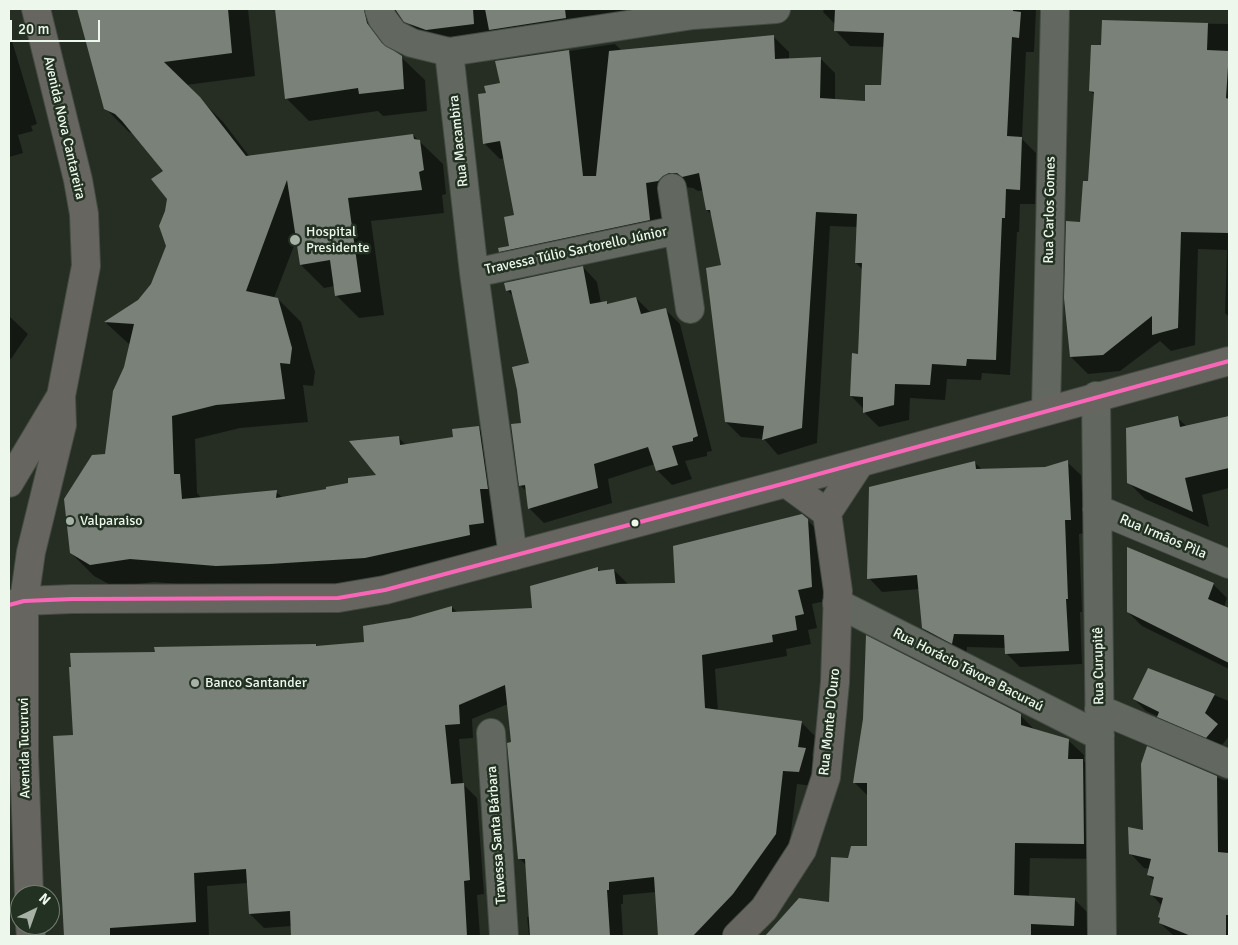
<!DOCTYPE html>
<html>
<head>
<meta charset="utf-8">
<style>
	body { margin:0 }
	#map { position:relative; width:1238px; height:945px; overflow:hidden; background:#262e24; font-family:Signika,sans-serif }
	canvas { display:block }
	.frame { position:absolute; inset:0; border:10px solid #edf7ec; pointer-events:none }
	.north { position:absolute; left:10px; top:885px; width:50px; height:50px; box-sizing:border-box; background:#223121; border:1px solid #738072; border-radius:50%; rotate:42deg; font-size:14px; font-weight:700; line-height:20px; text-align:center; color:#edf7ec }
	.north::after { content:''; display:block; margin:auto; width:18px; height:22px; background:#a7b1a6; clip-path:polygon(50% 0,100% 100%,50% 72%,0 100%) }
	.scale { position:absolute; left:10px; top:20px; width:90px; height:22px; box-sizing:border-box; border:2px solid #edf7ec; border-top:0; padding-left:6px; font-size:15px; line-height:18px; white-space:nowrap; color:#edf7ec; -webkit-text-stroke:4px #223121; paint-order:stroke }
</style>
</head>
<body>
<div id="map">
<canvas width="1238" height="945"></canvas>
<div class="frame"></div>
<div class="north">N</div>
<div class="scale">20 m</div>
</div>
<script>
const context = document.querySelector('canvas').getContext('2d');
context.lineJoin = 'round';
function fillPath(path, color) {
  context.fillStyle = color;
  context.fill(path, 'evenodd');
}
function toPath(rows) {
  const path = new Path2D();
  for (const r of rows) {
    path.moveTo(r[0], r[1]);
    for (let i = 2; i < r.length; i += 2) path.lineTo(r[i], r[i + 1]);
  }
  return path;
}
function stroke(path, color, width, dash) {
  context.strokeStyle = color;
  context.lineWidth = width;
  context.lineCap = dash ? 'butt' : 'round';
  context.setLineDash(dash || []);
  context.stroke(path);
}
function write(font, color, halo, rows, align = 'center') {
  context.font = font + ' Signika,sans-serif';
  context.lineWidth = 5;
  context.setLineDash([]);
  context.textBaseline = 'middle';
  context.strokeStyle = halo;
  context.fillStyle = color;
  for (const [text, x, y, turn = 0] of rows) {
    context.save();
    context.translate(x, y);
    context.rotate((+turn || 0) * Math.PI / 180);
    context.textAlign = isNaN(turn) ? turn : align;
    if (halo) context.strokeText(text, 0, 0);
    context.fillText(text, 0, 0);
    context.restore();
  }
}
fillPath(toPath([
	[79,9,248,9,255,76,186,85,223,122,250,157,413,135,443,164,446,194,442,195,444,213,371,221,384,315,359,318,336,295,335,286,324,288,301,265,297,238,274,298,278,299,301,322,315,372,313,386,303,385,308,422,240,428,195,439,197,493,202,499,276,492,283,498,350,484,379,476,399,438,406,445,455,438,479,428,502,451,506,546,388,581,294,587,240,589,154,582,114,587,94,576,71,553,106,456,130,345,106,323,145,296,152,285,167,246,166,211,168,198,165,172,136,135,129,132,105,108],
	[276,9,688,9,429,45,403,17,398,17,387,38,392,51,401,57,425,80,427,111,383,116,378,111,309,121,286,98],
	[824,9,1036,9,1034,52,1026,52,1022,139,1036,153,1035,204,1020,204,1019,232,1017,232,1010,375,982,373,981,380,947,379,945,400,910,398,909,420,879,427,864,412,864,409,851,396,859,355,863,270,856,263,857,227,830,226,817,443,778,455,764,439,741,437,726,422,722,266,712,215,707,210,704,190,698,191,693,188,685,187,660,198,665,235,515,266,500,251,511,247,516,216,505,158,500,159,485,144,487,94,501,84,497,62,615,44,622,51,774,37,789,52,789,59,820,58,835,73,835,100,866,102,882,86,884,47,850,46,835,30,835,24,823,12],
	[1103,22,1229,24,1229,317,1225,313,1227,250,1198,249,1195,345,1171,351,1160,341,1120,371,1088,374,1071,357,1081,223,1090,183,1095,95,1090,91,1102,47],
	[9,31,37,124,31,126,33,131,18,135,23,153,9,157],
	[583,267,597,282,601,303,606,302,609,305,636,298,651,313,665,309,680,324,712,451,707,452,707,456,685,461,692,479,672,485,657,470,655,464,608,479,612,503,544,523,529,508,527,492,520,485,522,424,530,364,514,297,507,290],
	[9,316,28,334,11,359,9,357],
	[1177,417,1187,427,1229,417,1229,488,1202,495,1209,527,1145,499,1128,482],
	[1067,462,1081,475,1084,533,1079,534,1082,612,1080,612,1082,664,1020,667,1006,653,1006,648,967,647,966,656,937,642,923,628,920,589,882,592,869,578,975,463,983,470,1045,468],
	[807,520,822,534,825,601,812,604,817,628,808,630,811,644,786,649,787,656,715,669,718,711,801,722,815,736,812,756,819,763,813,786,797,784,789,848,763,886,734,923,721,936,660,936,656,892,623,895,623,904,621,904,623,936,529,936,527,917,530,917,527,866,519,858,512,744,508,704,472,719,473,738,459,739,463,784,477,798,484,894,477,895,480,936,292,936,292,926,264,928,250,914,248,883,207,886,209,936,65,936,54,738,74,736,156,653,316,645,318,647,365,643,411,620,452,607,458,613,533,609,598,569,601,572,614,570,629,585,677,585],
	[1213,584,1227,598,1224,607,1229,610,1229,669,1142,626,1128,612],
	[1148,669,1229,701,1229,736,1219,749,1170,728,1159,717,1146,711,1134,699],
	[1020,715,1036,731,1068,740,1084,755,1084,761,1098,775,1098,859,1030,858,1029,897,1074,899,1090,915,1089,936,767,936,800,900,831,904,849,859,868,847,869,797,854,782],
	[1148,748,1223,780,1229,780,1229,936,1174,936,1160,923,1162,906,1152,895,1155,881,1148,875,1150,869,1144,868,1130,853,1144,832]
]), '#0007');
fillPath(toPath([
	[77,9,228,9,232,53,164,62,200,97,246,156,413,134,414,139,420,140,424,170,419,172,422,190,348,198,361,292,335,296,330,260,300,265,287,180,246,291,278,298,292,348,290,364,280,363,285,399,216,405,172,416,174,474,180,474,182,499,277,490,276,498,326,489,326,487,348,483,348,478,376,475,349,441,399,436,400,445,453,437,452,429,479,426,488,489,480,489,484,523,469,525,470,535,365,558,270,564,216,566,130,559,90,565,70,553,64,499,92,455,105,454,113,391,124,367,134,324,104,322,138,300,151,284,166,246,159,226,165,211,167,199,151,179,163,171,122,121,115,114,104,109],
	[275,9,364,9,367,23,382,43,402,56,404,89,359,94,358,88,285,99],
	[395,9,473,9,474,24,426,30,404,22],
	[485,9,565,9,566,18,489,30],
	[835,9,1013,9,1013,11,1021,12,1019,38,1012,37,1007,136,1022,137,1020,190,1006,189,1005,218,1002,218,996,360,967,359,966,366,932,364,930,385,895,384,894,405,863,413,863,397,850,396,852,353,858,354,862,263,855,263,857,214,816,212,802,428,762,440,764,426,725,422,706,268,721,265,710,210,706,210,699,173,682,177,677,173,669,173,663,176,658,181,646,183,650,220,499,252,498,248,509,246,504,217,514,215,500,141,483,144,478,94,486,93,484,86,500,83,495,61,569,50,583,176,596,176,609,51,774,35,775,59,821,57,820,98,865,101,865,85,881,85,884,33,834,31],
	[1102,20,1208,23,1207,50,1229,51,1226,98,1229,99,1229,233,1181,232,1178,328,1152,335,1152,316,1103,355,1070,357,1064,298,1066,221,1080,222,1083,181,1088,181,1094,92,1089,91,1091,45,1101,45],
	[583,266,590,304,607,301,607,304,636,297,641,314,666,308,698,436,693,438,693,441,672,446,678,465,656,471,648,447,594,464,598,488,528,509,525,485,519,486,511,424,521,423,517,390,512,367,529,363,511,290,506,291,504,283],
	[1178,416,1180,427,1229,416,1229,468,1185,478,1193,512,1127,483,1126,428],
	[1068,460,1071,520,1065,520,1068,599,1066,599,1069,651,1005,654,1004,635,954,634,952,644,922,628,917,575,867,579,869,487,975,461,976,469,1045,467],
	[802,514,808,519,812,587,798,590,804,614,795,616,797,630,772,635,773,642,702,655,705,708,802,721,798,747,806,748,799,772,783,771,776,834,733,894,693,936,658,936,654,877,609,882,609,890,607,890,610,936,530,936,525,859,518,859,507,743,511,742,505,685,459,705,460,724,445,725,451,784,464,783,470,880,464,881,467,936,291,936,290,911,249,914,246,869,194,873,196,922,110,928,110,936,64,936,53,736,73,735,69,667,71,667,70,653,155,652,154,647,316,644,316,646,364,642,363,626,410,618,452,606,452,612,532,608,530,586,598,567,598,571,614,569,616,584,675,583,673,546],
	[1127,547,1214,583,1208,599,1229,608,1229,663,1127,612],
	[866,635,1021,714,1021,725,1069,739,1068,759,1083,759,1084,844,1015,843,1014,895,1075,898,1074,926,1031,924,1031,936,765,936,799,898,829,902,831,857,848,858,851,846,867,846,867,783,853,783,863,719],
	[1148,668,1215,694,1205,713,1218,724,1206,738,1157,717,1159,712,1133,699],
	[1147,746,1217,776,1218,852,1229,853,1229,915,1226,915,1226,936,1191,936,1159,923,1160,918,1158,917,1163,898,1150,895,1154,877,1147,875,1151,859,1129,854,1128,827,1143,830,1141,764]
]), '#7a8179');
const minor = toPath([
	[379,9,382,18,394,34,412,43,449,52],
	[672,188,690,309],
	[474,273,678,230],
	[1096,396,1102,936],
	[1046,411,1055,9],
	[1097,509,1229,564],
	[513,556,474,273,449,52,693,15,776,9],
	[837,603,1100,736],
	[1099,709,1229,764],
	[491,733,504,936]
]);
const major = toPath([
	[9,483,61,396],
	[786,483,827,513],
	[9,605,24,601,72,599,338,598,385,590,786,483,1229,361],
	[29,895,24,755,24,601,31,552,62,425,61,396,86,266,84,214,78,180,36,9],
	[30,925,31,936],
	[737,936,764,909,802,850,826,777,835,682,838,591,827,513,860,463]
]);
stroke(minor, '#434b42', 30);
stroke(major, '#434b42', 30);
stroke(minor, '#626860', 28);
stroke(major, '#676560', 28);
stroke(toPath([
	[9,605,24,601,72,599,338,598,385,590,786,483,1229,361]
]), '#fa66b7', 4);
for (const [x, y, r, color] of [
	[295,240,6,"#a7b1a6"],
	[70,521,5,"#a7b1a6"],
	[635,523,4.5,"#edf7ec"],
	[195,683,5,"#a7b1a6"]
]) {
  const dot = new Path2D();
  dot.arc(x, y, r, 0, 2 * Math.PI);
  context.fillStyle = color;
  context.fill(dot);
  stroke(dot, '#223121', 2);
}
write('14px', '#edf7ec', '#223121', [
	["Avenida Nova Cantareira",64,128,77],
	["Rua Macambira",459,141,-96],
	["Rua Carlos Gomes",1050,210,-89],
	["Travessa Túlio Sartorello Júnior",576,251,-12],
	["Rua Irmãos Pìla",1163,537,23],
	["Rua Curupitê",1099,666,-91],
	["Rua Horácio Távora Bacuraú",968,670,27],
	["Rua Monte D'Ouro",830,722,-84],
	["Avenida Tucuruvi",25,748,-91],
	["Travessa Santa Bárbara",497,835,-94]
]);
write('14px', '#edf7ec', '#223121', [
	["Hospital",306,232],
	["Presidente",306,248],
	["Valparaiso",80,521],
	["Banco Santander",205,683]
], 'left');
</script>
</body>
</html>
